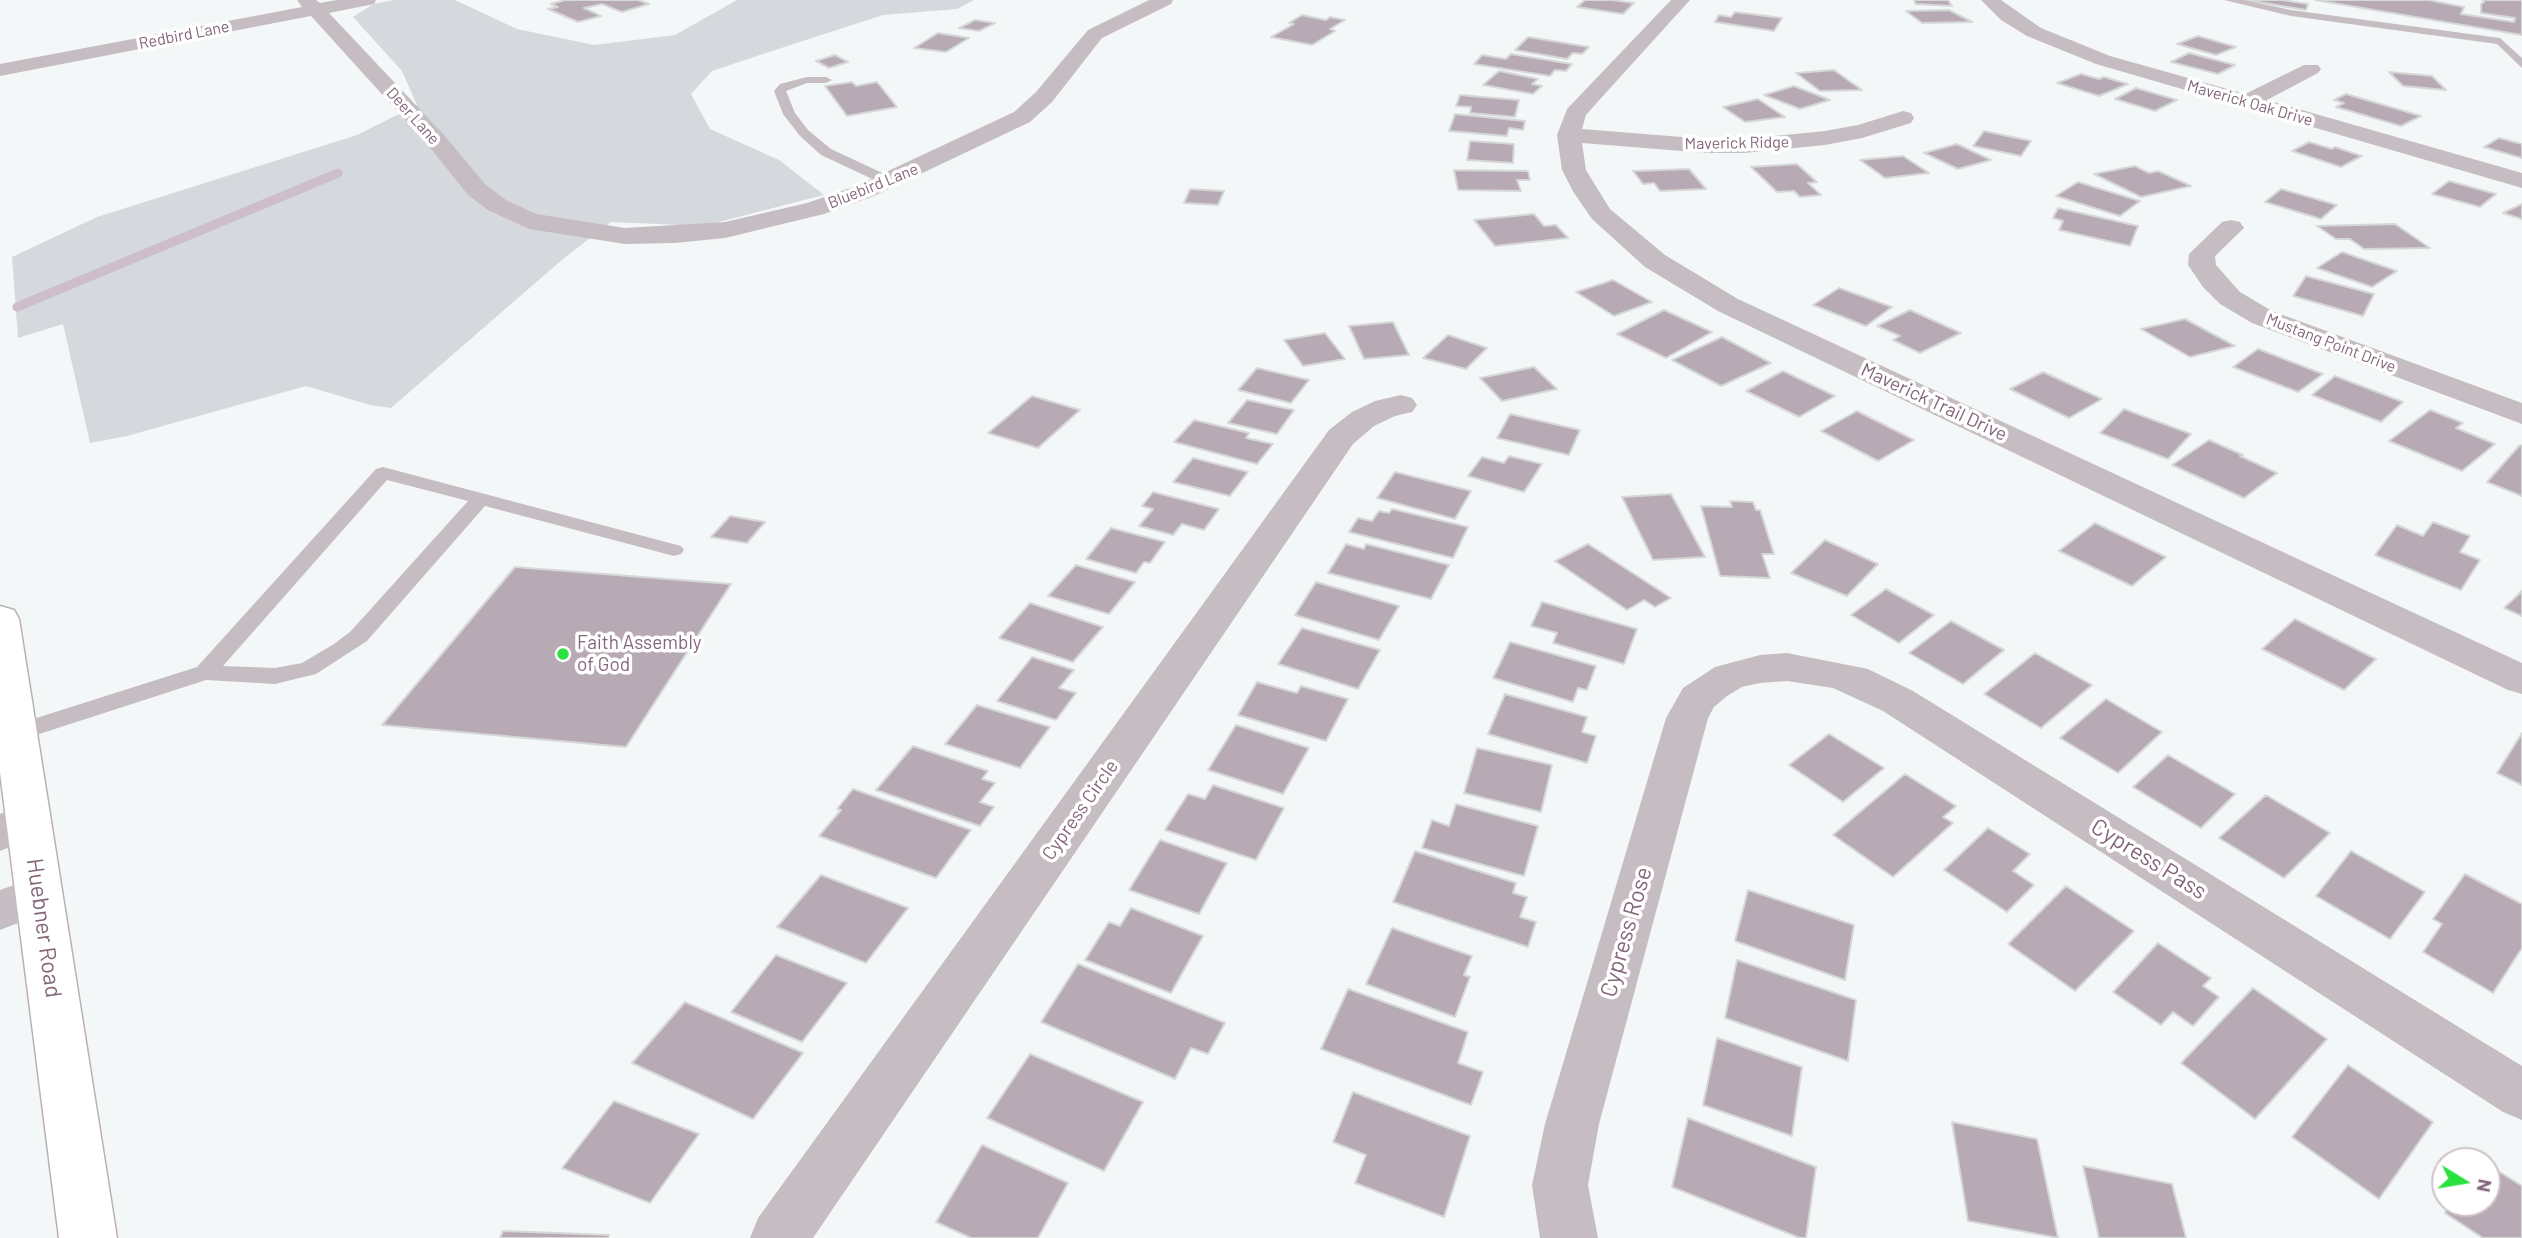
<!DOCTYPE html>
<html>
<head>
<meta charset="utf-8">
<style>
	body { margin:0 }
	#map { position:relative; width:2522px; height:1238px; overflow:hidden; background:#f4f7f7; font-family:Barlow,sans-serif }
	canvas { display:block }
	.north { position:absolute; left:2431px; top:1147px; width:70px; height:70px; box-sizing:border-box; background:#fff; border:2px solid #cec2ca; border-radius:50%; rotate:101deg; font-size:19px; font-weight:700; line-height:28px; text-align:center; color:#84667a }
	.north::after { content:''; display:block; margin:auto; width:24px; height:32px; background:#2ae140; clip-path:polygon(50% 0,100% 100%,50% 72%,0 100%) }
</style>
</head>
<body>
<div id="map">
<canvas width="2522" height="1238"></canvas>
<div class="north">N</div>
</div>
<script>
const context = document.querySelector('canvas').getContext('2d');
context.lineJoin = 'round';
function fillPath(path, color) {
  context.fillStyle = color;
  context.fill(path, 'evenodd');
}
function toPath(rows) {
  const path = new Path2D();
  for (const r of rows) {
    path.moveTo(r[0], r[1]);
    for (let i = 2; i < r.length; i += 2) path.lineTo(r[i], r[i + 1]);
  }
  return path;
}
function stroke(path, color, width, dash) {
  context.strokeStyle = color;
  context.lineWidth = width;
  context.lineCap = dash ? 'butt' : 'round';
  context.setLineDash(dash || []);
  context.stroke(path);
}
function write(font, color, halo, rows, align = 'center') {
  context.font = font + ' Barlow,sans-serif';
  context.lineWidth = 7;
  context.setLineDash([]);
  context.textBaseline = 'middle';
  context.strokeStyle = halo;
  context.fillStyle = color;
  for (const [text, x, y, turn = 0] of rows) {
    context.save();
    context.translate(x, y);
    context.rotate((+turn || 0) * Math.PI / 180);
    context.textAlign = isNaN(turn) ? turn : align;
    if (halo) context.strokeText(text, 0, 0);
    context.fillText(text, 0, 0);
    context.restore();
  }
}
fillPath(toPath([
	[395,0,455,0,517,29,594,45,675,35,737,0,974,0,957,9,883,15,775,50,712,71,691,94,710,129,779,160,824,195,703,226,611,222,563,259,391,408,370,405,306,386,127,436,90,443,63,324,18,338,12,257,97,217,357,135,417,105,402,71,353,17,373,4]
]), '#d5d9de');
stroke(toPath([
	[17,307,338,173]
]), '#cdbeca', 9);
const building = toPath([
	[565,0,638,0,649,4,622,12,602,4,584,8,601,16,578,22,548,9,558,7,551,4,565,0],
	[1585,0,1612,0,1634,3,1623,14,1577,7,1585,0],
	[1914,0,1948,0,1952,6,1916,4,1914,0],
	[2246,0,2282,0,2308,4,2306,10,2246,0],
	[2315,0,2428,0,2464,7,2461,14,2514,22,2515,18,2481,13,2481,4,2484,2,2482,0,2522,0,2522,35,2315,0],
	[1949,10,1972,22,1922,23,1906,11,1949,10],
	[1735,12,1782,18,1774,31,1715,22,1719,15,1731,17,1735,12],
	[1302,15,1326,20,1330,17,1345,20,1330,29,1335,31,1312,45,1271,37,1294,24,1289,23,1302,15],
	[975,20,995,23,979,31,959,28,975,20],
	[938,33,969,38,946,52,914,48,938,33],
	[2198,36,2236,47,2216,55,2177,44,2198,36],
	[1528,37,1589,47,1582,54,1573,53,1567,59,1515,50,1528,37],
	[2189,53,2235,65,2218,74,2171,62,2189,53],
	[1511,54,1572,64,1566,71,1555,70,1550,76,1474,64,1482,55,1506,59,1511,54],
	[835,55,848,62,829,68,816,61,835,55],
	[1834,70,1862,90,1820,91,1796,73,1834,70],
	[1499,71,1538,79,1532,84,1542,86,1533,94,1483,85,1499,71],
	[2389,72,2432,76,2446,90,2403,86,2389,72],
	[2081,74,2099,79,2104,77,2128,84,2099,96,2057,83,2081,74],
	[852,82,856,86,877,82,897,107,847,116,825,86,852,82],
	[1794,86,1830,100,1800,109,1764,95,1794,86],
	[2136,88,2177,100,2155,111,2115,99,2136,88],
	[2346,94,2421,116,2401,126,2336,107,2344,103,2334,100,2346,94],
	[1460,95,1519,100,1515,117,1470,113,1471,107,1456,106,1460,95],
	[1758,99,1785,117,1745,122,1723,107,1758,99],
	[1455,114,1525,121,1523,130,1509,128,1507,136,1449,131,1455,114],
	[1984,131,2031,141,2021,156,1973,146,1984,131],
	[2499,138,2522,144,2522,158,2484,147,2499,138],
	[1470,141,1514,144,1513,163,1467,160,1470,141],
	[2309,142,2332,149,2335,147,2362,156,2341,167,2292,151,2309,142],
	[1957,144,1991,160,1958,169,1924,153,1957,144],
	[1903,156,1929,173,1885,178,1860,160,1903,156],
	[1797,164,1817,182,1808,183,1821,195,1800,197,1794,191,1777,192,1751,167,1797,164],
	[2135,166,2149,173,2158,171,2191,186,2141,197,2094,174,2135,166],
	[1689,169,1706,189,1660,191,1654,183,1643,184,1633,171,1689,169],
	[1454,170,1528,171,1530,180,1517,180,1521,191,1458,190,1454,170],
	[2449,181,2496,194,2480,207,2432,194,2449,181],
	[2078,182,2140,201,2120,216,2056,196,2078,182],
	[1190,189,1224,191,1218,205,1184,203,1190,189],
	[2281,189,2337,205,2321,219,2265,202,2281,189],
	[2522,204,2522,219,2503,213,2522,204],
	[2058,208,2138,226,2130,246,2059,230,2063,221,2053,218,2058,208],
	[1534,214,1544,226,1556,225,1568,238,1495,246,1474,220,1534,214],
	[2395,224,2430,248,2364,249,2350,239,2336,239,2317,226,2395,224],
	[2342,252,2397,271,2372,287,2317,268,2342,252],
	[2306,276,2374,294,2363,316,2293,296,2306,276],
	[1613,280,1652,302,1614,316,1576,292,1613,280],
	[1839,288,1892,307,1866,326,1813,305,1839,288],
	[1664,310,1712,332,1666,358,1617,334,1664,310],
	[1910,310,1961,333,1920,353,1893,340,1900,336,1877,326,1910,310],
	[2185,319,2235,346,2190,357,2141,329,2185,319],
	[1393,322,1409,355,1364,359,1349,326,1393,322],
	[1325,333,1345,359,1303,366,1284,340,1325,333],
	[1448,335,1487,348,1466,369,1423,358,1448,335],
	[1722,337,1771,363,1721,386,1672,360,1722,337],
	[2258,349,2323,374,2298,392,2233,367,2258,349],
	[1534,367,1557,389,1502,401,1480,378,1534,367],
	[1257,368,1309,380,1291,403,1238,390,1257,368],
	[1783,371,1835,396,1799,417,1746,391,1783,371],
	[2043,372,2102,399,2069,418,2010,389,2043,372],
	[2335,376,2403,402,2381,422,2312,395,2335,376],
	[1032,396,1080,410,1038,448,988,433,1032,396],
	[1247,400,1294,410,1277,434,1228,423,1247,400],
	[2124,409,2191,434,2168,459,2100,433,2124,409],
	[2430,410,2463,423,2456,428,2495,444,2462,471,2389,441,2430,410],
	[1857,411,1914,440,1878,461,1821,431,1857,411],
	[1510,414,1580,430,1569,455,1497,438,1510,414],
	[1194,420,1249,433,1246,438,1273,444,1257,464,1174,442,1194,420],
	[2209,440,2243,455,2240,456,2277,473,2244,498,2172,465,2209,440],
	[2520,445,2522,446,2522,496,2487,482,2520,445],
	[1509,456,1542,464,1524,492,1468,476,1482,457,1504,463,1509,456],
	[1193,458,1248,472,1230,496,1173,482,1193,458],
	[1395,472,1471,491,1455,519,1377,498,1395,472],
	[1153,492,1219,509,1204,530,1182,524,1173,535,1139,526,1153,509,1142,506,1153,492],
	[1671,494,1705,557,1653,560,1622,497,1671,494],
	[1730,501,1753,502,1756,510,1760,510,1774,554,1762,554,1770,578,1720,576,1701,506,1732,507,1730,501],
	[1392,509,1468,527,1453,558,1349,532,1358,518,1372,521,1379,511,1389,513,1392,509],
	[730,516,765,522,747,543,711,537,730,516],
	[2433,522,2470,536,2460,552,2480,560,2461,590,2375,555,2397,525,2423,536,2433,522],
	[2095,523,2166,557,2132,586,2059,551,2095,523],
	[1111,528,1165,542,1150,563,1144,562,1136,573,1086,559,1111,528],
	[1825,540,1878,564,1847,596,1791,573,1825,540],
	[1346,544,1364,549,1366,544,1449,565,1431,599,1328,573,1346,544],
	[1588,544,1671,598,1655,607,1644,600,1627,610,1555,561,1588,544],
	[1076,565,1135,582,1109,614,1048,596,1076,565],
	[515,567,731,584,626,747,382,725,515,567],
	[1316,582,1399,606,1379,640,1295,615,1316,582],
	[1886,589,1934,615,1899,643,1851,615,1886,589],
	[2522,591,2522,616,2504,608,2522,591],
	[1542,602,1637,629,1624,664,1553,643,1557,633,1531,626,1542,602],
	[1030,603,1103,627,1073,662,999,638,1030,603],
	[2295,619,2376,659,2344,690,2262,649,2295,619],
	[1951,621,2004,650,1963,684,1909,653,1951,621],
	[1302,628,1380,650,1358,689,1278,664,1302,628],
	[1510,642,1596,666,1587,690,1578,688,1573,702,1493,678,1510,642],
	[2035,653,2092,685,2041,728,1984,694,2035,653],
	[1032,657,1074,670,1059,688,1076,693,1056,720,997,701,1032,657],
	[1257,682,1297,693,1301,686,1348,699,1326,741,1238,715,1257,682],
	[1505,694,1587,717,1582,732,1596,736,1587,763,1488,734,1505,694],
	[2106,699,2162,732,2118,773,2060,738,2106,699],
	[977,705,1050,727,1020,768,945,744,977,705],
	[1236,725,1309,748,1283,794,1208,770,1236,725],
	[2522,733,2522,785,2497,773,2522,733],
	[1829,734,1884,768,1843,802,1789,765,1829,734],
	[913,746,988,771,982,779,995,783,980,802,994,807,980,826,876,790,913,746],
	[1477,748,1552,765,1541,812,1464,793,1477,748],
	[2168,755,2235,794,2201,828,2133,787,2168,755],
	[1905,774,1956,806,1943,817,1953,823,1893,877,1833,835,1905,774],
	[1213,785,1284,808,1256,860,1165,830,1188,794,1205,799,1213,785],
	[853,789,971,830,936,878,819,836,841,810,837,809,853,789],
	[2266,795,2330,833,2284,878,2219,838,2266,795],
	[1456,804,1538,826,1524,876,1422,848,1432,820,1449,826,1456,804],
	[1988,828,2030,854,2013,871,2034,885,2007,912,1944,870,1988,828],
	[1160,840,1227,863,1199,914,1129,890,1160,840],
	[1415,851,1516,883,1513,893,1527,897,1520,917,1536,922,1528,947,1393,902,1415,851],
	[2351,851,2425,892,2390,939,2316,896,2351,851],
	[2465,874,2522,904,2522,948,2493,993,2423,952,2442,924,2433,919,2465,874],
	[821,875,908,908,866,963,777,927,821,875],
	[2066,886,2134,931,2075,991,2008,944,2066,886],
	[1748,890,1854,925,1845,980,1735,941,1748,890],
	[1131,908,1203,936,1171,993,1085,960,1109,922,1120,926,1131,908],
	[1392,928,1472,956,1464,975,1470,977,1455,1017,1366,984,1392,928],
	[2158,943,2211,978,2203,986,2219,997,2193,1026,2173,1012,2161,1025,2113,992,2158,943],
	[776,955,847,983,802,1042,731,1012,776,955],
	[1737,960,1856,1000,1848,1061,1725,1018,1737,960],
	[1078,964,1225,1023,1208,1054,1191,1048,1175,1079,1041,1022,1078,964],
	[2253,988,2327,1039,2255,1119,2181,1063,2253,988],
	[1348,989,1468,1032,1458,1063,1483,1072,1471,1105,1321,1049,1348,989],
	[685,1002,803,1053,753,1119,632,1063,685,1002],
	[1717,1038,1802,1067,1792,1136,1703,1105,1717,1038],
	[1030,1054,1143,1102,1104,1171,987,1118,1030,1054],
	[2348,1065,2433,1122,2379,1199,2292,1137,2348,1065],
	[1353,1092,1470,1136,1444,1217,1355,1183,1366,1155,1333,1142,1353,1092],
	[614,1101,699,1134,650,1203,562,1168,614,1101],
	[1688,1118,1816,1167,1806,1238,1800,1238,1672,1187,1688,1118],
	[1952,1122,2037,1139,2058,1238,1968,1221,1952,1122],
	[982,1145,1068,1183,1038,1238,971,1238,936,1222,982,1145],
	[2487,1164,2522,1186,2522,1238,2483,1238,2445,1213,2450,1203,2487,1203,2487,1164],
	[2083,1166,2172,1184,2186,1238,2099,1238,2083,1166],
	[503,1231,609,1235,608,1238,500,1238,503,1231]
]);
fillPath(building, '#b8aab4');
stroke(building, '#d6d8d8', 2);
const primary = toPath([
	[0,606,14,610,19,619,117,1238,59,1238,0,772,0,606]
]);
stroke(primary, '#bab1b7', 3);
fillPath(toPath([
	[2224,0,2244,0,2291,10,2500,38,2522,58,2522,68,2497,44,2291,16,2224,0],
	[807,77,826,77,832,80,826,83,807,83,786,91,795,113,808,130,831,149,893,178,893,184,883,184,821,155,800,136,783,114,774,91,780,84,807,77],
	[383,467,681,546,684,550,681,554,674,556,485,506,367,641,316,674,275,684,206,680,24,739,16,741,8,739,5,733,8,727,197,667,376,469,383,467],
	[387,480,468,501,351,631,334,644,302,663,275,668,223,666,387,480]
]), '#c6bdc3');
fillPath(toPath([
	[297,0,316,0,320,3,337,0,376,0,374,4,329,13,444,135,486,185,506,200,536,214,625,228,725,222,807,203,856,186,1014,112,1036,92,1088,30,1149,0,1173,0,1171,4,1102,38,1052,102,1030,122,874,196,824,214,725,238,675,243,625,244,529,229,488,210,468,195,428,145,311,16,0,76,0,64,302,7,297,0],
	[1671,0,1690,0,1593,107,1586,115,1582,129,1707,139,1744,139,1825,131,1858,125,1903,111,1911,113,1914,118,1911,123,1862,138,1825,145,1744,153,1707,153,1582,143,1586,170,1610,209,1665,255,1738,299,2522,663,2522,694,2508,690,1718,311,1645,267,1592,219,1574,193,1562,170,1557,135,1567,109,1671,0],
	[1981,0,2001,0,2041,28,2110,56,2245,94,2304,65,2318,65,2321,69,2318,73,2267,100,2522,173,2522,188,2096,64,2027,36,2001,20,1981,0],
	[2231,220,2240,222,2244,228,2215,256,2216,265,2240,292,2272,311,2522,403,2522,424,2252,323,2220,304,2203,287,2188,265,2189,254,2222,222,2231,220],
	[1401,395,1412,398,1417,405,1412,412,1395,416,1374,426,1353,444,813,1238,750,1238,758,1218,1329,430,1352,412,1375,401,1401,395],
	[1787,653,1868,669,1913,691,2522,1066,2522,1120,2503,1112,1883,711,1833,688,1787,681,1760,683,1742,687,1727,696,1714,707,1708,718,1599,1124,1588,1185,1598,1238,1540,1238,1532,1185,1545,1124,1666,718,1683,688,1715,667,1760,655,1787,653],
	[29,804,45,809,51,821,45,833,0,851,0,814,29,804],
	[39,876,56,882,63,895,56,908,0,930,0,890,39,876]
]), '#c6bdc3');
fillPath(primary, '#fff');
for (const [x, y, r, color] of [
	[563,654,7,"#2ae140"]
]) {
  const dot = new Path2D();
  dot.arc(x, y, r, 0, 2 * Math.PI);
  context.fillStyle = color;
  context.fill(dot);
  stroke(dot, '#fff', 2.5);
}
write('16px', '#84667a', '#fff', [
	["Redbird Lane",184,35,-11],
	["Maverick Oak Drive",2250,103,16],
	["Deer Lane",413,116,48],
	["Maverick Ridge",1737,143,-1],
	["Bluebird Lane",873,186,-22],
	["Mustang Point Drive",2331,343,21]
]);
write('19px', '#84667a', '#fff', [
	["Maverick Trail Drive",1934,402,25],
	["Cypress Circle",1080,810,-55]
]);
write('19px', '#84667a', '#fff', [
	["Faith Assembly",577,643],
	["of God",577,665]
], 'left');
write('23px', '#84667a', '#fff', [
	["Cypress Pass",2149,859,32],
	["Huebner Road",44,928,82],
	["Cypress Rose",1626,932,-74]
]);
</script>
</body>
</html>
